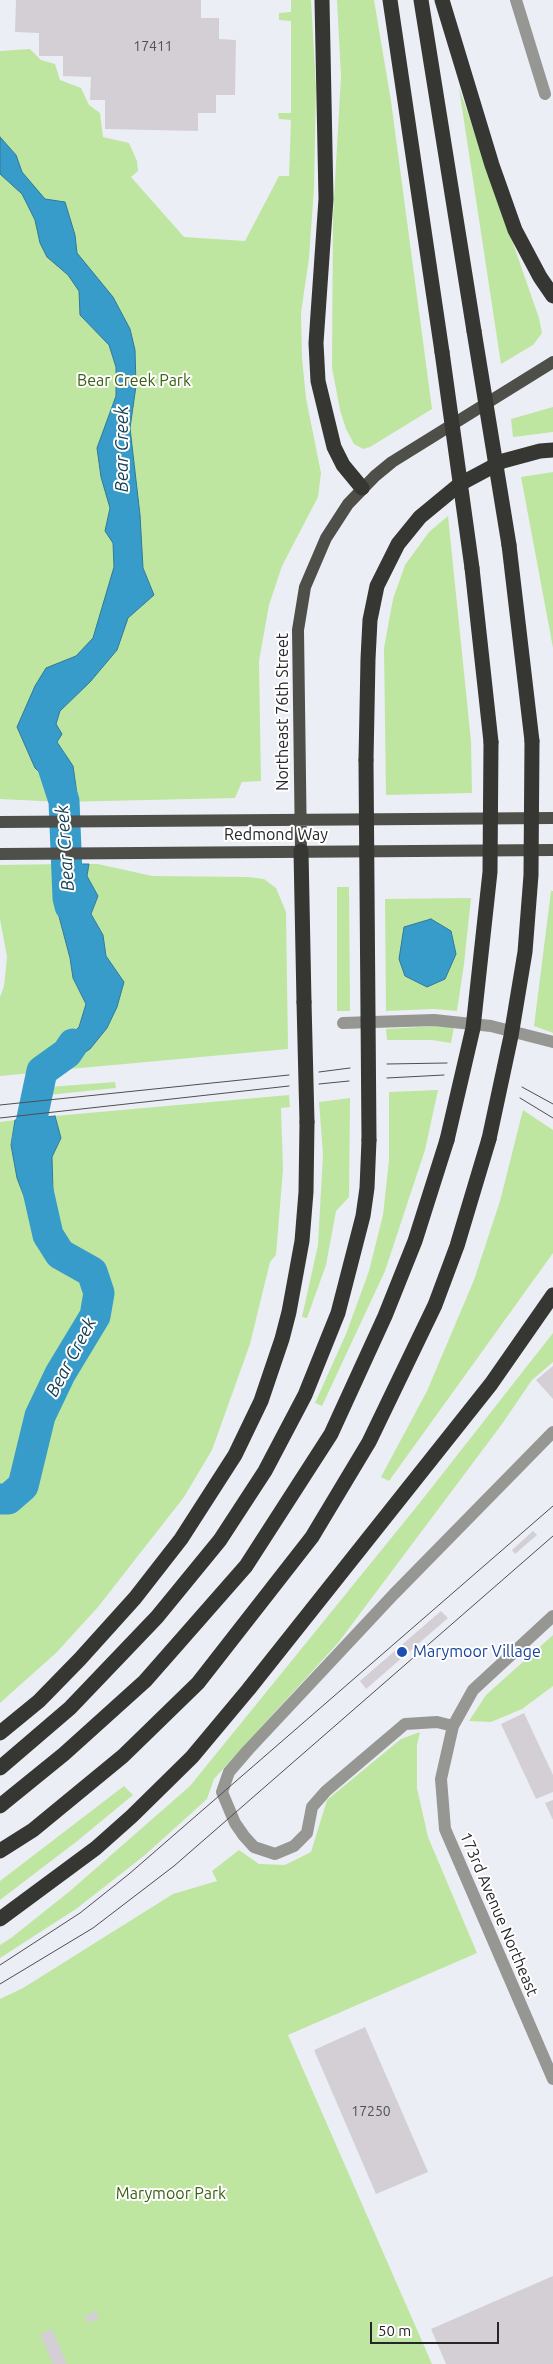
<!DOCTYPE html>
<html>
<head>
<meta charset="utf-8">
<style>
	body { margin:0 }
	#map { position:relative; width:553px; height:2364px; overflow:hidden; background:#eceef5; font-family:Ubuntu,sans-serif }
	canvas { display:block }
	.scale { position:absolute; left:370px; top:2322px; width:129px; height:22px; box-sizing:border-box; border:2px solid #262629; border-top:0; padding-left:6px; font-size:15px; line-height:18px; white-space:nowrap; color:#262629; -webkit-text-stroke:4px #fff; paint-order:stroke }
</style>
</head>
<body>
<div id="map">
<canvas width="553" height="2364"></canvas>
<div class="scale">50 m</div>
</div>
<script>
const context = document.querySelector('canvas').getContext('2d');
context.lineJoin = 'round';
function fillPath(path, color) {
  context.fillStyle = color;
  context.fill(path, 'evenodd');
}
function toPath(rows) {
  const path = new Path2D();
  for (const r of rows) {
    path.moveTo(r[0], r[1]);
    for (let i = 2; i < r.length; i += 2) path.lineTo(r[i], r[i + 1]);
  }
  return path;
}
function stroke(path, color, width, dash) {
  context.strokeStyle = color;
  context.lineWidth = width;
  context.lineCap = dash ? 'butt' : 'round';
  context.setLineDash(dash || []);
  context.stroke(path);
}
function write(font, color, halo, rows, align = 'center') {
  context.font = font + ' Ubuntu,sans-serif';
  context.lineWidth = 4;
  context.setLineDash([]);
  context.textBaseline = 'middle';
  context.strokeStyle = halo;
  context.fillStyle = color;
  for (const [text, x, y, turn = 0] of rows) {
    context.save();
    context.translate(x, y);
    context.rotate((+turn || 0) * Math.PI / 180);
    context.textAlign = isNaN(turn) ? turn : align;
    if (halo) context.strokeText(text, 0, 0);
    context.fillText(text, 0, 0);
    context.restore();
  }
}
fillPath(toPath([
	[291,0,311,0,316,88,314,188,309,258,301,313,302,358,306,398,321,473,318,497,282,566,269,605,259,661,261,781,242,782,235,798,61,802,0,799,0,51,30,49,41,60,55,64,60,80,81,88,89,105,100,113,103,137,129,143,137,161,138,171,131,177,184,237,245,241,279,176,289,176,291,120,279,119,278,113,291,113,291,21,279,20,279,13,291,12],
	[337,0,374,0,391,101,432,409,370,447,363,449,354,444,346,429,340,410,332,368,333,217,341,76],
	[459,88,539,318,542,333,533,345,501,364],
	[553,407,553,432,513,437,511,419],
	[553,472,553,648,521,477],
	[448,516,471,741,472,793,386,795,384,648,393,599,405,565,429,532],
	[64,864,57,909,70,958,73,978,87,1004,78,1028,31,1073,0,1076,0,997,4,986,7,957,0,919,0,865],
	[89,864,98,864,152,876,248,877,264,879,276,888,286,912,288,1049,59,1070,70,1062,124,982,106,956,103,935,91,914,98,896,87,876],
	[337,887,349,887,350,1011,337,1011],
	[551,891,553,891,553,1033,534,1026],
	[471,898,464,964,457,1011,434,1009,386,1011,385,899],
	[435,1026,454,1027,451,1043,432,1040,387,1040,386,1029],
	[115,1082,116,1088,48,1095,49,1087],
	[438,1090,425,1150,385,1271,322,1406,315,1403,346,1334,369,1271,383,1215,389,1160,389,1092],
	[289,1095,290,1107,281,1108,283,1169,276,1255,270,1262,250,1344,212,1450,184,1497,98,1607,56,1653,0,1703,0,1122,15,1120,11,1145,17,1178,39,1238,54,1226,52,1157,61,1138,55,1116],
	[350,1098,349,1197,336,1211,326,1265,307,1318,302,1317,318,1245,323,1154,319,1102],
	[523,1110,553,1130,553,1253,389,1481,381,1477,427,1391,474,1280,500,1201],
	[553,1333,553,1362,532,1380,502,1424,338,1643,214,1779,207,1799,145,1855,76,1909,0,1958,0,1945,11,1938,70,1891,190,1786,418,1505],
	[553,1635,553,1686,522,1709,491,1722,469,1721,486,1695],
	[420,1732,417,1745,417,1788,428,1837,477,1953,288,2035,432,2364,0,2364,0,1999,23,1988,173,1894,217,1881,212,1871,239,1850,259,1864,285,1865,311,1852,327,1800,401,1739],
	[124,1786,133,1795,76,1842,0,1900,0,1881]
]), '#bee6a0');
const water = toPath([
	[0,137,16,155,22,172,45,199,65,202,75,235,77,253,113,297,130,329,135,350,136,386,130,428,140,515,143,568,154,595,128,618,117,650,90,682,60,711,56,724,62,734,57,742,73,766,78,801,61,802,51,783,35,768,17,727,35,686,46,668,76,656,93,638,114,567,113,543,105,531,110,508,101,477,97,448,116,396,116,367,109,345,80,315,79,291,68,275,47,257,40,243,35,220,22,194,0,174,0,137],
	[64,864,89,864,87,876,98,896,91,914,103,935,106,956,124,982,117,1007,107,1028,90,1049,59,1070,31,1073,79,1027,86,1004,73,978,70,958,57,909,64,864],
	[431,919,451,931,456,954,445,979,427,987,405,976,399,959,404,927,431,919],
	[55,1116,61,1138,52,1157,54,1226,40,1238,17,1178,11,1145,15,1120,55,1116]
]);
fillPath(water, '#379cc9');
stroke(water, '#327999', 1);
stroke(toPath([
	[51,761,64,801,68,898,70,906],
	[0,1499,8,1499,23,1486,40,1416,60,1374,95,1316,99,1293,92,1272,60,1254,48,1235,27,1142,42,1071,67,1053,73,1044]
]), '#379cc9', 31);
fillPath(toPath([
	[16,0,201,0,201,18,219,18,219,39,236,40,235,95,216,95,216,113,198,113,198,131,105,129,105,100,90,100,91,77,63,76,63,56,39,56,39,33,15,32],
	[553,1366,553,1399,536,1380],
	[533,1531,537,1535,515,1554,512,1550],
	[441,1611,448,1618,366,1689,360,1681],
	[524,1713,553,1775,553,1792,536,1799,501,1724],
	[553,1800,553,1820,545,1803],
	[365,2027,428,2172,376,2194,314,2050],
	[553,2276,553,2364,446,2364,431,2329],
	[96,2311,99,2318,88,2323,85,2316],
	[52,2329,67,2364,53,2364,40,2334]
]), '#d3cfd5');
stroke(toPath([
	[516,0,545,94],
	[343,1023,434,1020,491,1026,553,1042],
	[553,1616,473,1690,453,1726,441,1779,445,1829,553,2079],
	[453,1726,437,1722,405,1724,326,1791,312,1807,307,1833,294,1846,275,1854,254,1847,244,1836,235,1823,222,1792,229,1772,248,1750,394,1594,553,1432]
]), '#969693', 12);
stroke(toPath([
	[0,822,553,818],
	[301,851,298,630,305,587,326,538,348,504,375,476,392,462,553,362],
	[0,854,553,850]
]), '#4f4f4a', 12);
stroke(toPath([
	[322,0,326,199,316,343,318,381,334,447,343,465,362,488],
	[390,0,442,352],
	[421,0,474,331],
	[442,0,492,165,515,230,540,277,553,296],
	[509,545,532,741],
	[472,568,491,742],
	[366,760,368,659,370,620,377,586,398,544,420,517,460,484,503,461,540,451,553,450],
	[301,851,304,1002],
	[0,1733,39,1701,80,1659,135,1598,181,1539,235,1455,261,1401,282,1339,289,1312,302,1241,306,1192,307,1122],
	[0,1768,70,1708,157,1617,220,1540,265,1471,305,1395,338,1313,363,1216,367,1188,369,1140],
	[0,1806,64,1754,145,1681,246,1566,331,1434,385,1316,415,1241,447,1140],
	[0,1851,33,1830,123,1756,198,1683,312,1537,369,1442,435,1305,457,1246,489,1139],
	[0,1919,96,1848,132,1816,192,1757,248,1690,491,1384,553,1295]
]), '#363732', 15);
stroke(toPath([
	[387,1064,447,1063],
	[319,1072,350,1068],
	[387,1078,444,1075],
	[319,1084,349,1081],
	[522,1087,553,1104],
	[520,1098,553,1118],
	[0,1105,289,1075],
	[0,1118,289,1086],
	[0,1965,80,1913,129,1874,553,1506],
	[0,1984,93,1928,174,1866,553,1536]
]), '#4e4e52', 1);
stroke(toPath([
	[474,331,509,545],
	[442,352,472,568],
	[366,760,369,1140],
	[304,1002,307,1122],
	[489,1139,511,1036,525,952,531,875,532,741],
	[447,1140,473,1028,490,872,491,742]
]), '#363732', 15);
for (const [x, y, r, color] of [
	[402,1652,6,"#1a4fb4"]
]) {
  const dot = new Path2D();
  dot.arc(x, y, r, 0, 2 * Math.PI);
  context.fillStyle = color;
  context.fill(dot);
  stroke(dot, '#fff', 2);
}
write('14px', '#515054', null, [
	["17411",153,46],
	["17250",371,2111]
]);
write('16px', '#3a600f', '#fff', [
	["Bear Creek Park",134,381],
	["Marymoor Park",171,2194]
]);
write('16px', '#262629', '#fff', [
	["Northeast 76th Street",283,712,-90],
	["Redmond Way",276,835],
	["173rd Avenue Northeast",499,1914,67]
]);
write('16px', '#164399', '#fff', [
	["Marymoor Village",413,1652]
], 'left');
write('italic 18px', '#164054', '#fff', [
	["Bear Creek",122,449,-90],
	["Bear Creek",65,848,-94],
	["Bear Creek",71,1357,-62]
]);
</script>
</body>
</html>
